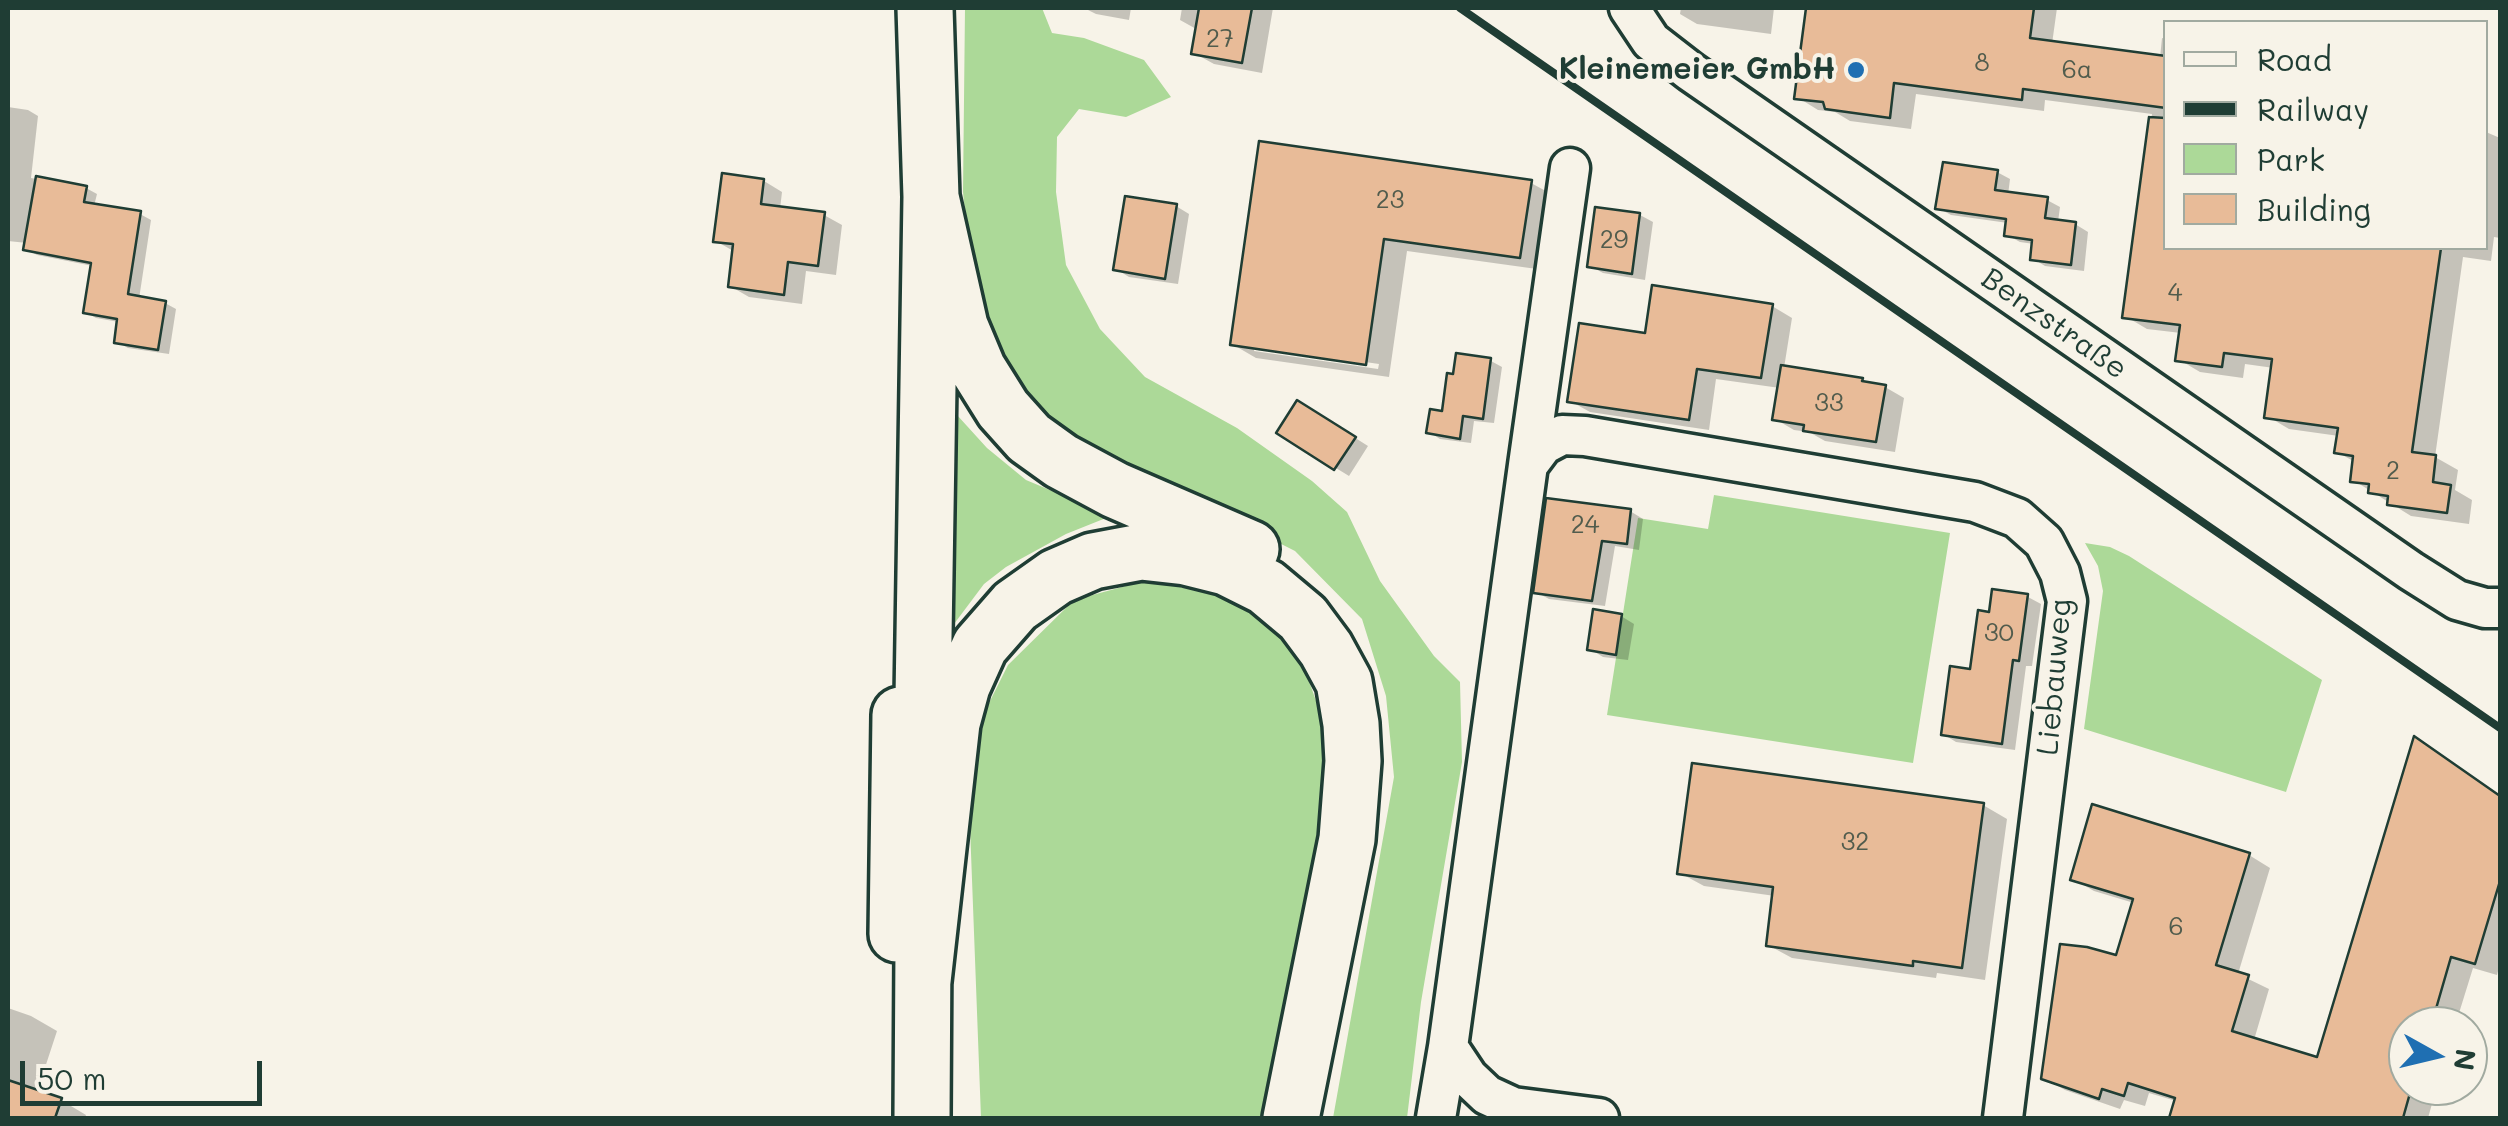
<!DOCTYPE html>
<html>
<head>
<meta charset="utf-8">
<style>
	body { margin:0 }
	#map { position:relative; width:2508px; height:1126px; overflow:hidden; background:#f7f3e8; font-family:Mali,sans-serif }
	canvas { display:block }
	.frame { position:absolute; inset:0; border:10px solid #1f3d34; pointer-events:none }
	.legend { position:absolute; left:2163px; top:20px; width:325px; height:230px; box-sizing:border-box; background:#f7f3e8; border:2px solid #a1aaa0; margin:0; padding:12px 18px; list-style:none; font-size:30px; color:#1f3d34 }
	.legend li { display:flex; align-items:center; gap:20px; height:50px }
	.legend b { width:50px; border:2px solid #a1aaa0 }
	.north { position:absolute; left:2388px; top:1006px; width:100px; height:100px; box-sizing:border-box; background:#f7f3e8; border:2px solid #a1aaa0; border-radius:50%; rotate:98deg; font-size:28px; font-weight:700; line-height:40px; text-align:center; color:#1f3d34 }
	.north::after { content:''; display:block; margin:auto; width:35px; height:45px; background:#1f6fb2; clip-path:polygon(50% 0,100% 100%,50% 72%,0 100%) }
	.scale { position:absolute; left:20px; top:1061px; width:242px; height:45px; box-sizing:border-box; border:5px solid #1f3d34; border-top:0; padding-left:12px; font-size:30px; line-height:35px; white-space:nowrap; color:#1f3d34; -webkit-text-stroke:8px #f7f3e8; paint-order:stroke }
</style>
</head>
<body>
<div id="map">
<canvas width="2508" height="1126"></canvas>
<div class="frame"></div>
<ul class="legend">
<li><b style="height:12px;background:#f7f3e8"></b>Road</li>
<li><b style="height:12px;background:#1f3d34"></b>Railway</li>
<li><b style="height:28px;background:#acd998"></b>Park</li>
<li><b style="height:28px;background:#e8bb98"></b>Building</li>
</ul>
<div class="north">N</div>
<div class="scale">50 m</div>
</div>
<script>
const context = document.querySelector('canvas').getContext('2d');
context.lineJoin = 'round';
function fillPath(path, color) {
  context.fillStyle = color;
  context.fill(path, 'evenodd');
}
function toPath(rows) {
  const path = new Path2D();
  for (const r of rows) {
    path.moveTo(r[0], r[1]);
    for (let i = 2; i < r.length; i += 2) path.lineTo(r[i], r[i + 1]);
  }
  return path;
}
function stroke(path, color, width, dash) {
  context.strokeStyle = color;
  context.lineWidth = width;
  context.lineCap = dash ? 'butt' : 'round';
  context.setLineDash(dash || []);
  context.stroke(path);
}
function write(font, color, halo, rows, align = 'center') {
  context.font = font + ' Mali,sans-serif';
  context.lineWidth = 8;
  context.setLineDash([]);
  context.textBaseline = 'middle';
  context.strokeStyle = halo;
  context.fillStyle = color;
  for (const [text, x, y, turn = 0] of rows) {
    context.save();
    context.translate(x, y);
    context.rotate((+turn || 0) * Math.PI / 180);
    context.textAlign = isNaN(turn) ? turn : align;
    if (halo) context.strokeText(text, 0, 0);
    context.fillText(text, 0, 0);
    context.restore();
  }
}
fillPath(toPath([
	[965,8,1042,8,1052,33,1084,38,1144,60,1171,97,1126,117,1079,109,1057,137,1056,192,1066,265,1100,329,1145,377,1237,428,1312,481,1347,512,1380,581,1434,656,1460,682,1462,762,1421,1002,1407,1118,1333,1118,1394,777,1386,696,1362,619,1295,551,1050,427,976,324,963,192],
	[951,413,957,415,987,448,1026,480,1100,511,1106,518,1066,534,1006,567,984,584,954,624,949,620],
	[1714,495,1950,533,1913,763,1607,715,1638,518,1708,529],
	[2085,543,2110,547,2129,556,2322,680,2286,792,2084,729,2103,591,2098,566],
	[1148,580,1226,591,1296,645,1329,737,1327,869,1278,1118,981,1118,967,747,1008,665,1074,600]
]), '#acd998');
fillPath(toPath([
	[1084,8,1131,8,1129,20,1096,14],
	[1182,8,1273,8,1262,73,1214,64,1194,53,1198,30,1180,20],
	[1681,8,1774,8,1771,34,1697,24,1680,14],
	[1808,8,2057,8,2052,44,2160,58,2162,38,2166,39,2166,248,2486,248,2486,132,2500,138,2500,238,2494,237,2491,261,2463,257,2435,457,2458,470,2455,490,2472,500,2469,524,2411,516,2353,480,2355,462,2337,452,2339,436,2289,429,2267,416,2274,368,2245,364,2243,378,2200,372,2178,359,2181,333,2147,329,2125,316,2152,114,2045,100,2044,111,1916,94,1911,129,1850,121,1835,112,1818,110,1797,97],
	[8,107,28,110,38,116,31,178,86,188,97,194,94,206,140,214,151,220,139,299,165,303,176,309,169,354,128,348,117,342,119,322,96,318,85,312,93,266,37,255,26,249,27,243,8,241],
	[1261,144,1531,183,1555,196,1544,270,1407,251,1389,377,1256,358,1232,344],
	[1254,346,1379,364,1378,369,1254,351],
	[1997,172,2010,179,2008,195,2047,200,2060,207,2058,222,2075,224,2088,232,2084,271,2045,266,2032,258,2034,244,2020,242,2007,235,2008,223,1951,215,1938,208],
	[764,181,782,192,780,209,824,215,842,225,836,275,806,271,802,304,749,297,730,286,735,252,716,241],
	[1176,206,1189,214,1178,284,1129,277,1116,269],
	[1640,215,1653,222,1645,280,1603,273,1590,266],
	[1772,306,1792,318,1784,368,1862,380,1885,387,1904,398,1895,452,1825,441,1809,432,1794,430,1775,419,1780,388,1716,379,1709,430,1590,412,1570,401,1647,336],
	[1491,361,1502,367,1494,423,1474,421,1471,443,1440,439,1429,432],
	[1311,410,1368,446,1349,476,1279,433],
	[1630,511,1643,519,1639,550,1615,546,1605,606,1549,599,1536,592],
	[2028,597,2041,604,2032,666,2026,666,2015,750,1956,742,1943,734,1972,671,1991,615],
	[1621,616,1634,624,1628,660,1603,657,1590,649],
	[2435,751,2500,797,2500,963,2497,975,2473,968,2455,1026,2408,1026,2408,1086,2437,1086,2428,1118,2173,1118,2176,1101,2149,1093,2145,1106,2124,1100,2120,1109,2065,1090,2044,1078,2117,958,2134,903,2094,891,2073,879,2094,808,2249,855,2270,868,2238,974,2269,989,2254,1040,2319,1060],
	[1983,805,2007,819,1985,980,1937,973,1936,978,1792,958,1768,945,1775,896,1704,886,1680,873],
	[8,1008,31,1016,57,1031,37,1092,61,1100,86,1115,85,1118,8,1118]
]), '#0003');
const building = toPath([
	[1199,8,1252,8,1242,63,1191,54,1199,8],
	[1806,8,2034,8,2030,38,2166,56,2166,108,2023,89,2022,100,1894,83,1890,118,1825,109,1823,102,1794,99,1806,8],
	[2149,117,2166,118,2166,248,2441,248,2412,452,2436,455,2433,482,2451,485,2447,513,2387,505,2388,496,2368,493,2369,484,2350,482,2353,456,2334,453,2338,428,2264,418,2272,359,2224,353,2222,367,2175,361,2180,325,2122,318,2149,117],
	[1259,141,1532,180,1520,258,1384,239,1366,365,1230,345,1259,141],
	[1943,162,1998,170,1995,190,2048,197,2045,218,2076,222,2071,265,2030,260,2032,240,2004,236,2006,219,1935,209,1943,162],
	[722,173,764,179,761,204,825,212,818,266,788,262,784,295,728,287,733,244,713,242,722,173],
	[36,176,87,186,84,202,141,211,128,294,166,301,158,350,114,343,117,319,83,313,91,263,23,250,36,176],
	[1125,196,1177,204,1165,279,1113,270,1125,196],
	[1595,207,1640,213,1632,274,1587,267,1595,207],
	[1652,285,1773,304,1761,378,1697,369,1689,420,1567,402,1579,323,1645,333,1652,285],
	[1456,353,1491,358,1483,419,1463,416,1460,439,1426,433,1430,409,1442,411,1447,373,1453,374,1456,353],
	[1781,365,1863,378,1862,381,1886,385,1876,442,1803,431,1804,425,1772,420,1781,365],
	[1297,400,1356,437,1334,470,1276,433,1297,400],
	[1546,498,1631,509,1627,544,1602,541,1592,601,1533,593,1546,498],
	[1992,589,2028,594,2019,661,2013,660,2002,744,1941,735,1950,666,1970,669,1978,610,1989,612,1992,589],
	[1593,609,1622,614,1616,655,1587,650,1593,609],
	[2414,736,2500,796,2500,881,2475,964,2451,957,2431,1026,2408,1026,2408,1086,2412,1086,2403,1118,2169,1118,2175,1098,2128,1083,2124,1096,2102,1089,2099,1099,2041,1079,2060,944,2087,947,2116,955,2133,899,2070,880,2092,804,2250,853,2216,965,2249,975,2232,1031,2317,1057,2414,736],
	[1692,763,1984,803,1962,968,1913,961,1913,966,1766,946,1773,887,1677,874,1692,763],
	[8,1080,62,1098,55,1118,8,1118,8,1080]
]);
fillPath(building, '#e8bb98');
stroke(building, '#1f3d34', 2.5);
const minor = toPath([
	[1629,8,1651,41,1691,72,2411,571,2457,600,2485,608,2500,608],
	[1528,465,1570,168],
	[1436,1118,1448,1047],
	[1599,1118,1513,1107,1487,1095,1468,1077,1448,1047,1528,465,1543,445,1562,435,1585,436,1975,502,2017,518,2044,542,2060,573,2067,601,2003,1118]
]);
const highway = toPath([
	[931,197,960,326,978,369,1003,409,1029,438,1061,461,1115,490,1251,549],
	[922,761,931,197,925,8],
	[897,934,900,715],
	[923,981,952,723,962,686,980,646,1015,606,1056,577,1093,561,1141,552,1186,557,1226,567,1266,587,1303,618,1326,649,1344,682,1351,724,1353,761,1347,839,1291,1118],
	[922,1118,923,947]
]);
stroke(minor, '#1f3d34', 45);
stroke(highway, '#1f3d34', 62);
stroke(minor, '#f7f3e8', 38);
stroke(highway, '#f7f3e8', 55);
stroke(toPath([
	[1460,8,2500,728]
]), '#1f3d34', 8);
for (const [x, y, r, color] of [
	[1856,70,10,"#1f6fb2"]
]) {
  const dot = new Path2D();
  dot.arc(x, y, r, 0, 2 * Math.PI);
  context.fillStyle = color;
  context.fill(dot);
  stroke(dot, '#f7f3e8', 4);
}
write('25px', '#515c4d', null, [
	["27",1220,39],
	["8",1982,63],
	["6a",2077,70],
	["23",1390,200],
	["29",1614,240],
	["4",2175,293],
	["33",1829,403],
	["2",2393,471],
	["24",1585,525],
	["30",1999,633],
	["32",1855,842],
	["6",2176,927]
]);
write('bold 30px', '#1f3d34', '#f7f3e8', [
	["Kleinemeier GmbH",1836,70]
], 'right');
write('30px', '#1f3d34', '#f7f3e8', [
	["Benzstraße",2054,324,35],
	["Liebauweg",2055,677,-85]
]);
</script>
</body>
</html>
